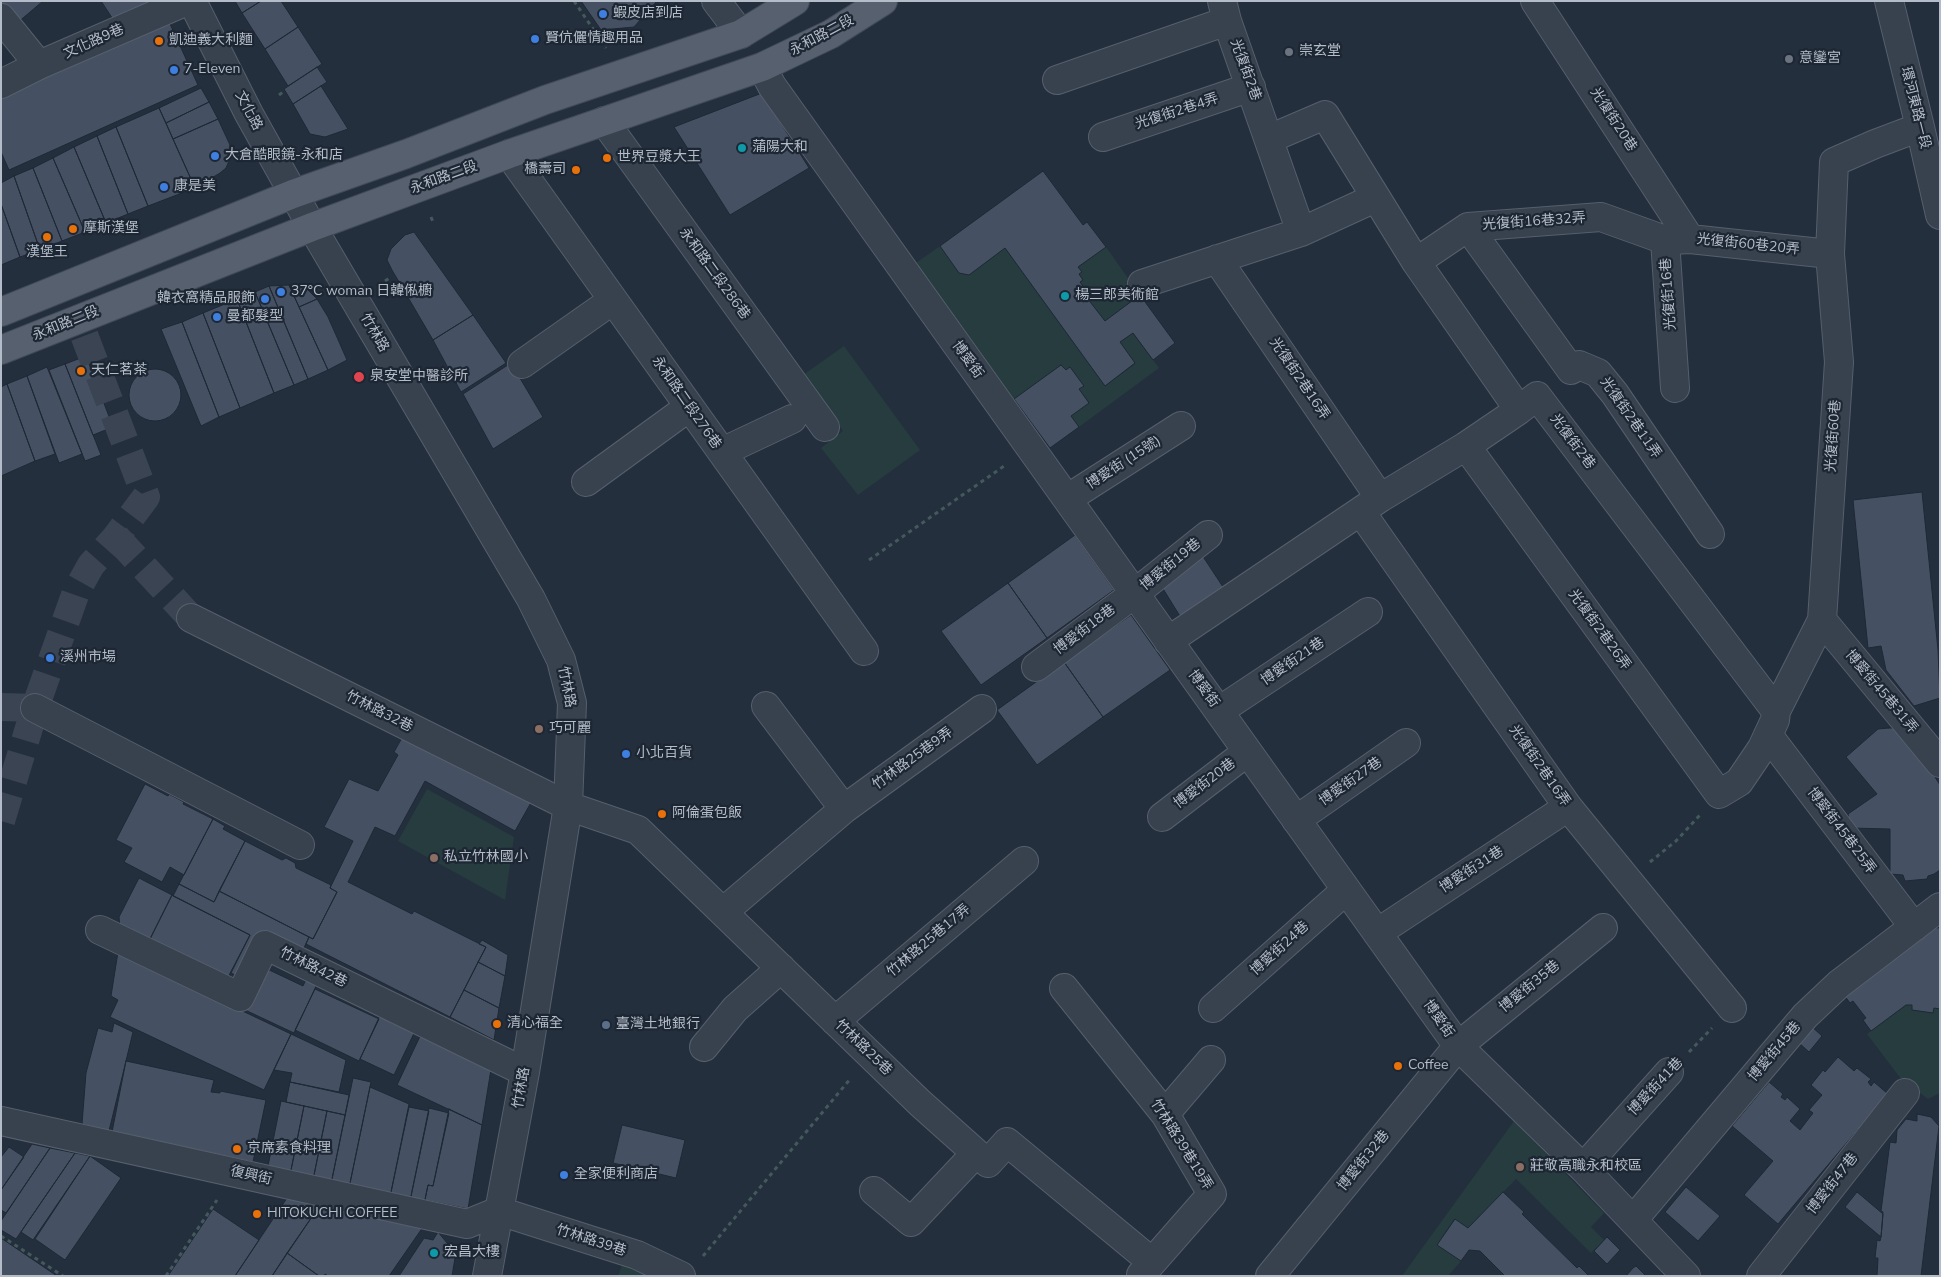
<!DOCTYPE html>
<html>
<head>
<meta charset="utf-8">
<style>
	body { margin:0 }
	#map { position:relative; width:1941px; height:1277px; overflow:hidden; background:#242f3e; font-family:"Nunito Sans",sans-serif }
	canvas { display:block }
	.frame { position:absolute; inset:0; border:2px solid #b4bcc9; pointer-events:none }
</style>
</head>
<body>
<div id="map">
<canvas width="1941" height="1277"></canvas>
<div class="frame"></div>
</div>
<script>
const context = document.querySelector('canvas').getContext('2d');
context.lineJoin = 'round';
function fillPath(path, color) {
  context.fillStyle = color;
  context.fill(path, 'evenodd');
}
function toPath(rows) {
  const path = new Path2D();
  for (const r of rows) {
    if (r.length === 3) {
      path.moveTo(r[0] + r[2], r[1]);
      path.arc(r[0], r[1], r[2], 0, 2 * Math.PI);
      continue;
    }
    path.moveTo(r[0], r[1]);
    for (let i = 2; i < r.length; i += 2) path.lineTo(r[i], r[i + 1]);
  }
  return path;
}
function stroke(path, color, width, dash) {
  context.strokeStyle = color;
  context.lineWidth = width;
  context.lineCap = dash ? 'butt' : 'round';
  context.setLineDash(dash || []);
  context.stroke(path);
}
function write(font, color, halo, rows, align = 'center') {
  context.font = font + ' "Nunito Sans","Noto Sans TC",sans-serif';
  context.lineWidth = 4.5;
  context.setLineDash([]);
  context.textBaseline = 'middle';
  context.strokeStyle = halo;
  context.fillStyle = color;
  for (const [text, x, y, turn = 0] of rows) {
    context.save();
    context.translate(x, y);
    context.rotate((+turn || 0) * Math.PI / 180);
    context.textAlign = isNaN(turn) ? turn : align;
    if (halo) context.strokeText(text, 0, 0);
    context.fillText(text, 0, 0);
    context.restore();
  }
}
fillPath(toPath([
	[940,246,959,273,969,275,1005,248,1105,386,1135,364,1120,342,1133,333,1159,368,1079,427,1071,416,1089,402,1079,389,1084,386,1070,367,1066,370,1061,365,1014,399,916,263],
	[1106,247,1140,295,1105,321,1084,294,1080,282,1083,280,1079,274,1082,272,1078,267],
	[844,346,920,450,858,495,821,448,843,431,803,375],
	[427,789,514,837,505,900,398,841],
	[1906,1005,1912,1005,1912,1010,1933,1013,1934,1008,1940,1009,1940,1093,1928,1099,1901,1079,1867,1034],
	[1514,1121,1604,1213,1591,1227,1604,1240,1591,1253,1516,1179,1468,1228,1454,1219,1437,1245,1461,1261,1448,1276,1402,1276],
	[622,1265,655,1276,618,1276]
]), '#263c3f');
const building = toPath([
	[1,1,43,1,16,24,1,6,1,1],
	[101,1,158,1,118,27,101,1],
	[235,1,261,1,242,13,235,1],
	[261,1,281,1,298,27,265,49,242,13,261,1],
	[581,1,657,1,634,27,601,30,581,1],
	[165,13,198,85,9,170,1,152,1,89,165,13],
	[298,27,322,64,288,86,265,49,298,27],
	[317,67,327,82,293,104,284,89,317,67],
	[321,86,348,129,325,137,310,134,293,104,321,86],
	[201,88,209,102,166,123,159,108,201,88],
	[762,93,809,168,730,215,674,127,762,93],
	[209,102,218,119,173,139,166,123,209,102],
	[159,108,195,188,148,206,116,127,159,108],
	[218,119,230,145,229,161,226,168,220,173,195,188,173,139,218,119],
	[116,127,148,206,128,214,97,136,116,127],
	[97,136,128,214,106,223,74,147,97,136],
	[74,147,106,223,85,232,53,158,74,147],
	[53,158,85,232,62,241,33,168,53,158],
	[33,168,62,241,40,250,14,176,33,168],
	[1043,171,1083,225,1087,222,1106,247,1078,267,1082,272,1079,274,1083,280,1080,282,1087,292,1084,294,1105,321,1140,295,1175,343,1153,360,1133,333,1120,342,1135,363,1105,386,1005,248,969,275,959,273,940,246,1043,171],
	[14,176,40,250,20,257,1,204,1,183,14,176],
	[1,204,20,257,1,265,1,204],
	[414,232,473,315,433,340,392,270,387,260,391,249,405,235,414,232],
	[289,285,328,370,308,379,269,286,289,285],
	[289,285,303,285,317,299,299,307,289,285],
	[269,286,308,379,294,385,255,292,269,286],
	[255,292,294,385,274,393,237,299,255,292],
	[237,299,274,393,240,408,203,313,237,299],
	[317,299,328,317,347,360,328,370,299,307,317,299],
	[203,313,240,408,219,417,182,322,203,313],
	[473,315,506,363,461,392,433,340,473,315],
	[182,322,219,417,201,426,161,329,182,322],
	[86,356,113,427,93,435,65,364,86,356],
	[511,363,543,417,493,449,463,394,511,363],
	[65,364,101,455,85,461,49,370,65,364],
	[1061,365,1066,370,1070,367,1084,386,1079,389,1089,403,1071,416,1079,427,1050,448,1014,399,1061,365],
	[47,367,82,454,59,463,27,376,47,367],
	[155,395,26],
	[27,376,55,454,35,461,7,384,27,376],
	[7,384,35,461,1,476,1,387,7,384],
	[1922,492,1938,650,1940,698,1914,706,1886,670,1881,646,1868,648,1853,500,1922,492],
	[1075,535,1114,590,1047,638,1008,583,1075,535],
	[1200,552,1227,593,1183,621,1157,579,1200,552],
	[1008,583,1047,638,981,685,941,631,1008,583],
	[1131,615,1170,670,1103,717,1064,662,1131,615],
	[1064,662,1103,717,1037,765,997,710,1064,662],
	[1889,728,1895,728,1933,774,1940,785,1940,870,1934,874,1928,876,1927,879,1905,881,1903,875,1890,874,1890,829,1850,828,1848,814,1877,794,1846,757,1878,729,1889,728],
	[407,729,533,799,515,831,425,781,395,836,375,827,348,882,412,914,414,911,486,947,450,1017,306,944,309,937,313,939,337,892,330,888,353,841,324,827,349,779,378,791,398,755,394,752,407,729],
	[145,784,168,796,169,794,184,802,183,804,213,819,184,875,170,867,162,882,124,862,132,848,116,840,145,784],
	[213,819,225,826,223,829,245,841,214,902,179,884,213,819],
	[245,841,282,860,286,858,295,863,296,868,331,885,330,888,337,892,313,939,219,891,245,841],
	[139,878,172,895,148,943,120,929,119,917,139,878],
	[179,884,214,902,219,891,309,937,302,952,259,937,239,977,231,973,250,935,173,896,179,884],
	[172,895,250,935,225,983,148,943,172,895],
	[1928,927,1940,928,1940,1009,1934,1008,1933,1013,1912,1010,1912,1005,1906,1005,1871,1031,1863,1020,1866,1018,1853,1001,1850,1003,1841,991,1928,927],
	[482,940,508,955,505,976,478,962,486,947,479,944,482,940],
	[118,952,291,1034,264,1090,110,1017,118,1000,111,996,118,952],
	[478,962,505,976,499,1008,464,990,478,962],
	[263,967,303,986,308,975,319,980,294,1033,243,1009,263,967],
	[315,989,379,1019,359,1061,295,1030,315,989],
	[464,990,499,1008,494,1040,450,1017,464,990],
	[382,1011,417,1027,394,1075,360,1059,382,1011],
	[114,1023,133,1032,109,1131,82,1124,86,1073,98,1028,112,1032,114,1023],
	[1811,1026,1822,1036,1809,1052,1798,1042,1811,1026],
	[423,1030,492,1063,482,1125,397,1085,423,1030],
	[291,1034,346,1060,339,1092,290,1082,292,1073,274,1070,291,1034],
	[1838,1057,1854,1071,1857,1068,1871,1079,1868,1082,1871,1086,1874,1082,1888,1094,1778,1224,1744,1195,1773,1161,1732,1126,1769,1082,1783,1094,1781,1097,1785,1100,1787,1097,1800,1109,1790,1121,1800,1130,1813,1113,1809,1110,1822,1095,1811,1085,1823,1070,1825,1072,1838,1057],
	[126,1061,214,1080,211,1092,220,1093,220,1091,266,1100,253,1162,112,1132,126,1061],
	[353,1078,371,1082,349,1188,331,1184,353,1078],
	[290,1082,349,1095,345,1115,286,1102,290,1082],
	[370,1087,409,1104,390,1197,349,1188,370,1087],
	[281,1101,304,1106,290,1175,267,1171,281,1101],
	[304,1106,327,1111,313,1180,290,1175,304,1106],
	[409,1107,429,1111,410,1201,390,1197,409,1107],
	[429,1108,449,1113,433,1186,428,1185,424,1204,410,1201,429,1108],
	[449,1109,482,1125,468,1209,425,1200,428,1185,433,1186,449,1109],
	[327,1111,345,1115,331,1184,313,1180,327,1111],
	[1917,1114,1931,1117,1939,1126,1921,1276,1877,1276,1878,1258,1875,1258,1877,1240,1880,1241,1881,1237,1883,1212,1881,1211,1890,1142,1896,1143,1897,1130,1906,1119,1917,1121,1917,1114],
	[622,1125,685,1140,676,1178,613,1163,622,1125],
	[32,1144,50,1148,6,1213,1,1210,1,1190,32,1144],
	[9,1147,24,1157,1,1190,1,1157,9,1147],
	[50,1148,75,1153,16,1239,1,1230,1,1221,50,1148],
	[75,1153,90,1156,33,1240,21,1232,75,1153],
	[90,1156,121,1178,65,1260,35,1239,90,1156],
	[1686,1187,1720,1216,1698,1241,1665,1212,1686,1187],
	[1503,1192,1524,1212,1522,1214,1577,1268,1579,1266,1589,1276,1505,1276,1480,1251,1469,1250,1461,1261,1437,1245,1455,1219,1468,1228,1503,1192],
	[1857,1192,1883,1214,1881,1237,1845,1207,1857,1192],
	[287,1198,320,1205,272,1276,235,1276,287,1198],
	[320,1205,423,1227,389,1276,328,1276,325,1274,324,1276,319,1276,287,1253,320,1205],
	[213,1209,259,1240,235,1276,168,1276,213,1209],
	[438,1232,452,1249,455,1258,452,1276,399,1276,424,1238,433,1240,438,1232],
	[1607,1237,1620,1250,1607,1264,1594,1251,1607,1237],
	[1,1238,57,1276,1,1276,1,1238],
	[287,1253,319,1276,272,1276,287,1253],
	[1636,1266,1646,1276,1626,1276,1633,1268,1636,1266]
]);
fillPath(building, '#455162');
stroke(building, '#1f2835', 1);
stroke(toPath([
	[116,537,191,618],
	[1,707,35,708],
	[1,821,35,708,76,592,91,565,116,537,146,497,78,319]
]), '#3a4453', 28, [28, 14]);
const minor = toPath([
	[192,1,249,114,312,227,531,599,561,660,572,703,568,806,525,1072,487,1276],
	[716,1,741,34],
	[1222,1,1227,21,1301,232,1375,198],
	[1535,1,1690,239],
	[1889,1,1920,127,1940,215],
	[1,18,39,65],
	[762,67,772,86,1458,1046,1583,1168,1686,1276],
	[1057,80,1227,21],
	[1,84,39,65,187,1],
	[604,121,825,427],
	[1103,137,1251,87],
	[1269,139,1325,115,1416,262,1519,410,1537,396,1776,711],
	[509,154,864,651],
	[1468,227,1571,370,1579,365,1598,373,1615,394,1710,534],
	[1672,240,1690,239,1830,254],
	[1217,259,1380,498],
	[1416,262,1468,227,1601,217,1665,240,1675,388],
	[1142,284,1301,232],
	[522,364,613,300],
	[1466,446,1719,794,1739,782,1762,748,1775,720,1776,711,1822,620,1839,362,1830,254,1834,162,1875,144,1920,127],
	[722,452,792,419],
	[586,482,689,407],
	[1067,499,1181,426],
	[1361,512,1568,807,1732,1008],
	[191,618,568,806,638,830,920,1103,976,1153,988,1163,1007,1142,1152,1262],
	[1822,620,1940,763],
	[1168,641,1380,498,1466,446,1519,410],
	[1036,667,1134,594,1208,535],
	[35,708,300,845],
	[1219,711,1368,612],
	[1768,735,1914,927],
	[844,809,982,709],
	[1162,817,1247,752],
	[1296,820,1406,743],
	[723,912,844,809,766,706],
	[100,930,240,997,265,945,525,1072],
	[1377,933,1568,807],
	[1064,988,1165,1114,1212,1194,1141,1275],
	[1213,1008,1346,890],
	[835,1021,1024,861],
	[704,1047,735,1009,781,968],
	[1165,1114,1211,1060],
	[1,1121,467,1224,499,1211,637,1255,681,1276],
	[1583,1168,1669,1072],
	[874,1191,911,1222,976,1153],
	[1633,1220,1805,1016,1839,984,1940,907],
	[1270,1276,1458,1046,1603,928],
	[1761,1276,1905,1093]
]);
const major = toPath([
	[1,312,293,194,406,154,545,100,741,34,795,1],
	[1,350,312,227,509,154,762,67,831,34,883,1]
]);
stroke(minor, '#565f6c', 30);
stroke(major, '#414a57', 30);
stroke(toPath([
	[574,1,606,48],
	[279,95,283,92],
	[431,217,433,222],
	[385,281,391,277],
	[869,560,1007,464],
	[1650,862,1676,841,1700,815],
	[1689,1052,1712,1028],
	[1,1236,63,1276],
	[703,1256,851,1078],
	[166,1276,217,1200]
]), '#44595c', 3, [4, 4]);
stroke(minor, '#38414e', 28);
stroke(major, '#56606e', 28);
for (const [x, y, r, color] of [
	[603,14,5,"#3f7fe0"],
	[535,39,5,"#3f7fe0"],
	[159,41,5,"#e8710a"],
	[1289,52,5,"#6b7280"],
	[1789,59,5,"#6b7280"],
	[174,70,5,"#3f7fe0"],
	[742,148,5,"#0f9aa8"],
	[215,156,5,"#3f7fe0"],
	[607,158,5,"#e8710a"],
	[576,170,5,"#e8710a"],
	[164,187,5,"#3f7fe0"],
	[73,229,5,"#e8710a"],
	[47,237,5,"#e8710a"],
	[281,292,5,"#3f7fe0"],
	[1065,296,5,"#0f9aa8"],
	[265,299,5,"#3f7fe0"],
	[217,317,5,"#3f7fe0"],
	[81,371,5,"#e8710a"],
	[359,377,6,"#e0444e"],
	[50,658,5,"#3f7fe0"],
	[539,729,5,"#8d6e63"],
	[626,754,5,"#3f7fe0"],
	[662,814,5,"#e8710a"],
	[434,858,5,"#8d6e63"],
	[497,1024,5,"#e8710a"],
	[606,1025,5,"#5c6f8a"],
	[1398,1066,5,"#e8710a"],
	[237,1149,5,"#e8710a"],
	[1520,1167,5,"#8d6e63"],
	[564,1175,5,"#3f7fe0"],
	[257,1214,5,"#e8710a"],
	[434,1253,5,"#0f9aa8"]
]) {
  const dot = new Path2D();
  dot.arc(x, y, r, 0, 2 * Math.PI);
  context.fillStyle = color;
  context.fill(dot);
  stroke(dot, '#1d2633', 2);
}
write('14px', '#b4bcc9', '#1d2633', [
	["蝦皮店到店",613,14],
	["賢伉儷情趣用品",545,39],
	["凱迪義大利麵",169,41],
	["崇玄堂",1299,52],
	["意鑾宮",1799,59],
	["7-Eleven",184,70],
	["蒲陽大和",752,148],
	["大倉酷眼鏡-永和店",225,156],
	["世界豆漿大王",617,158],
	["橋壽司",566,170,"right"],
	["康是美",174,187],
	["摩斯漢堡",83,229],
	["漢堡王",47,253,"center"],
	["37°C woman 日韓俬櫥",291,292],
	["楊三郎美術館",1075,296],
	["韓衣窩精品服飾",255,299,"right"],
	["曼都髮型",227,317],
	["天仁茗茶",91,371],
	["泉安堂中醫診所",370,377],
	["溪州市場",60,658],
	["巧可麗",549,729],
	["小北百貨",636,754],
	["阿倫蛋包飯",672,814],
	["私立竹林國小",444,858],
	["清心福全",507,1024],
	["臺灣土地銀行",616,1025],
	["Coffee",1408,1066],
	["京席素食料理",247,1149],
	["莊敬高職永和校區",1530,1167],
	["全家便利商店",574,1175],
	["HITOKUCHI COFFEE",267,1214],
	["宏昌大樓",444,1253]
], 'left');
write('14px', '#b4bcc9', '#1d2633', [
	["永和路二段",822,36,-28],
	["文化路9巷",94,42,-24],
	["光復街2巷",1245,70,70],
	["環河東路一段",1915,108,76],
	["文化路",248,111,62],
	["光復街2巷4弄",1177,112,-18],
	["光復街20巷",1613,120,57],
	["永和路二段",444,178,-20],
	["光復街16巷32弄",1534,222,-4],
	["光復街60巷20弄",1748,245,6],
	["永和路二段286巷",714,274,54],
	["光復街16巷",1669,294,-94],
	["永和路二段",66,324,-22],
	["竹林路",374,333,60],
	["博愛街",967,360,54],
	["光復街2巷16弄",1299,379,56],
	["永和路二段276巷",686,403,55],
	["光復街2巷11弄",1630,418,55],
	["光復街60巷",1834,436,-86],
	["光復街2巷",1572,442,53],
	["博愛街 (15號)",1124,463,-33],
	["博愛街19巷",1171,565,-39],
	["博愛街18巷",1085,630,-37],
	["光復街2巷26弄",1599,630,54],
	["博愛街21巷",1293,662,-34],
	["竹林路",566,687,79],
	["博愛街",1203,689,54],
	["博愛街45巷31弄",1881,692,50],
	["竹林路32巷",379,712,27],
	["竹林路25巷9弄",913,759,-36],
	["光復街2巷16弄",1539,766,55],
	["博愛街27巷",1351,782,-35],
	["博愛街20巷",1205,784,-37],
	["博愛街45巷25弄",1841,831,53],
	["博愛街31巷",1472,870,-33],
	["竹林路25巷17弄",929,941,-40],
	["博愛街24巷",1280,949,-42],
	["竹林路42巷",313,968,26],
	["博愛街35巷",1530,987,-39],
	["博愛街",1438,1019,55],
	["竹林路25巷",863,1048,44],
	["博愛街45巷",1775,1052,-50],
	["博愛街41巷",1656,1087,-47],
	["竹林路",522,1088,-80],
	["竹林路39巷19弄",1181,1145,58],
	["博愛街32巷",1364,1161,-51],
	["復興街",251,1176,13],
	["博愛街47巷",1833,1184,-52],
	["竹林路39巷",591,1241,18]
]);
</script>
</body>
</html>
